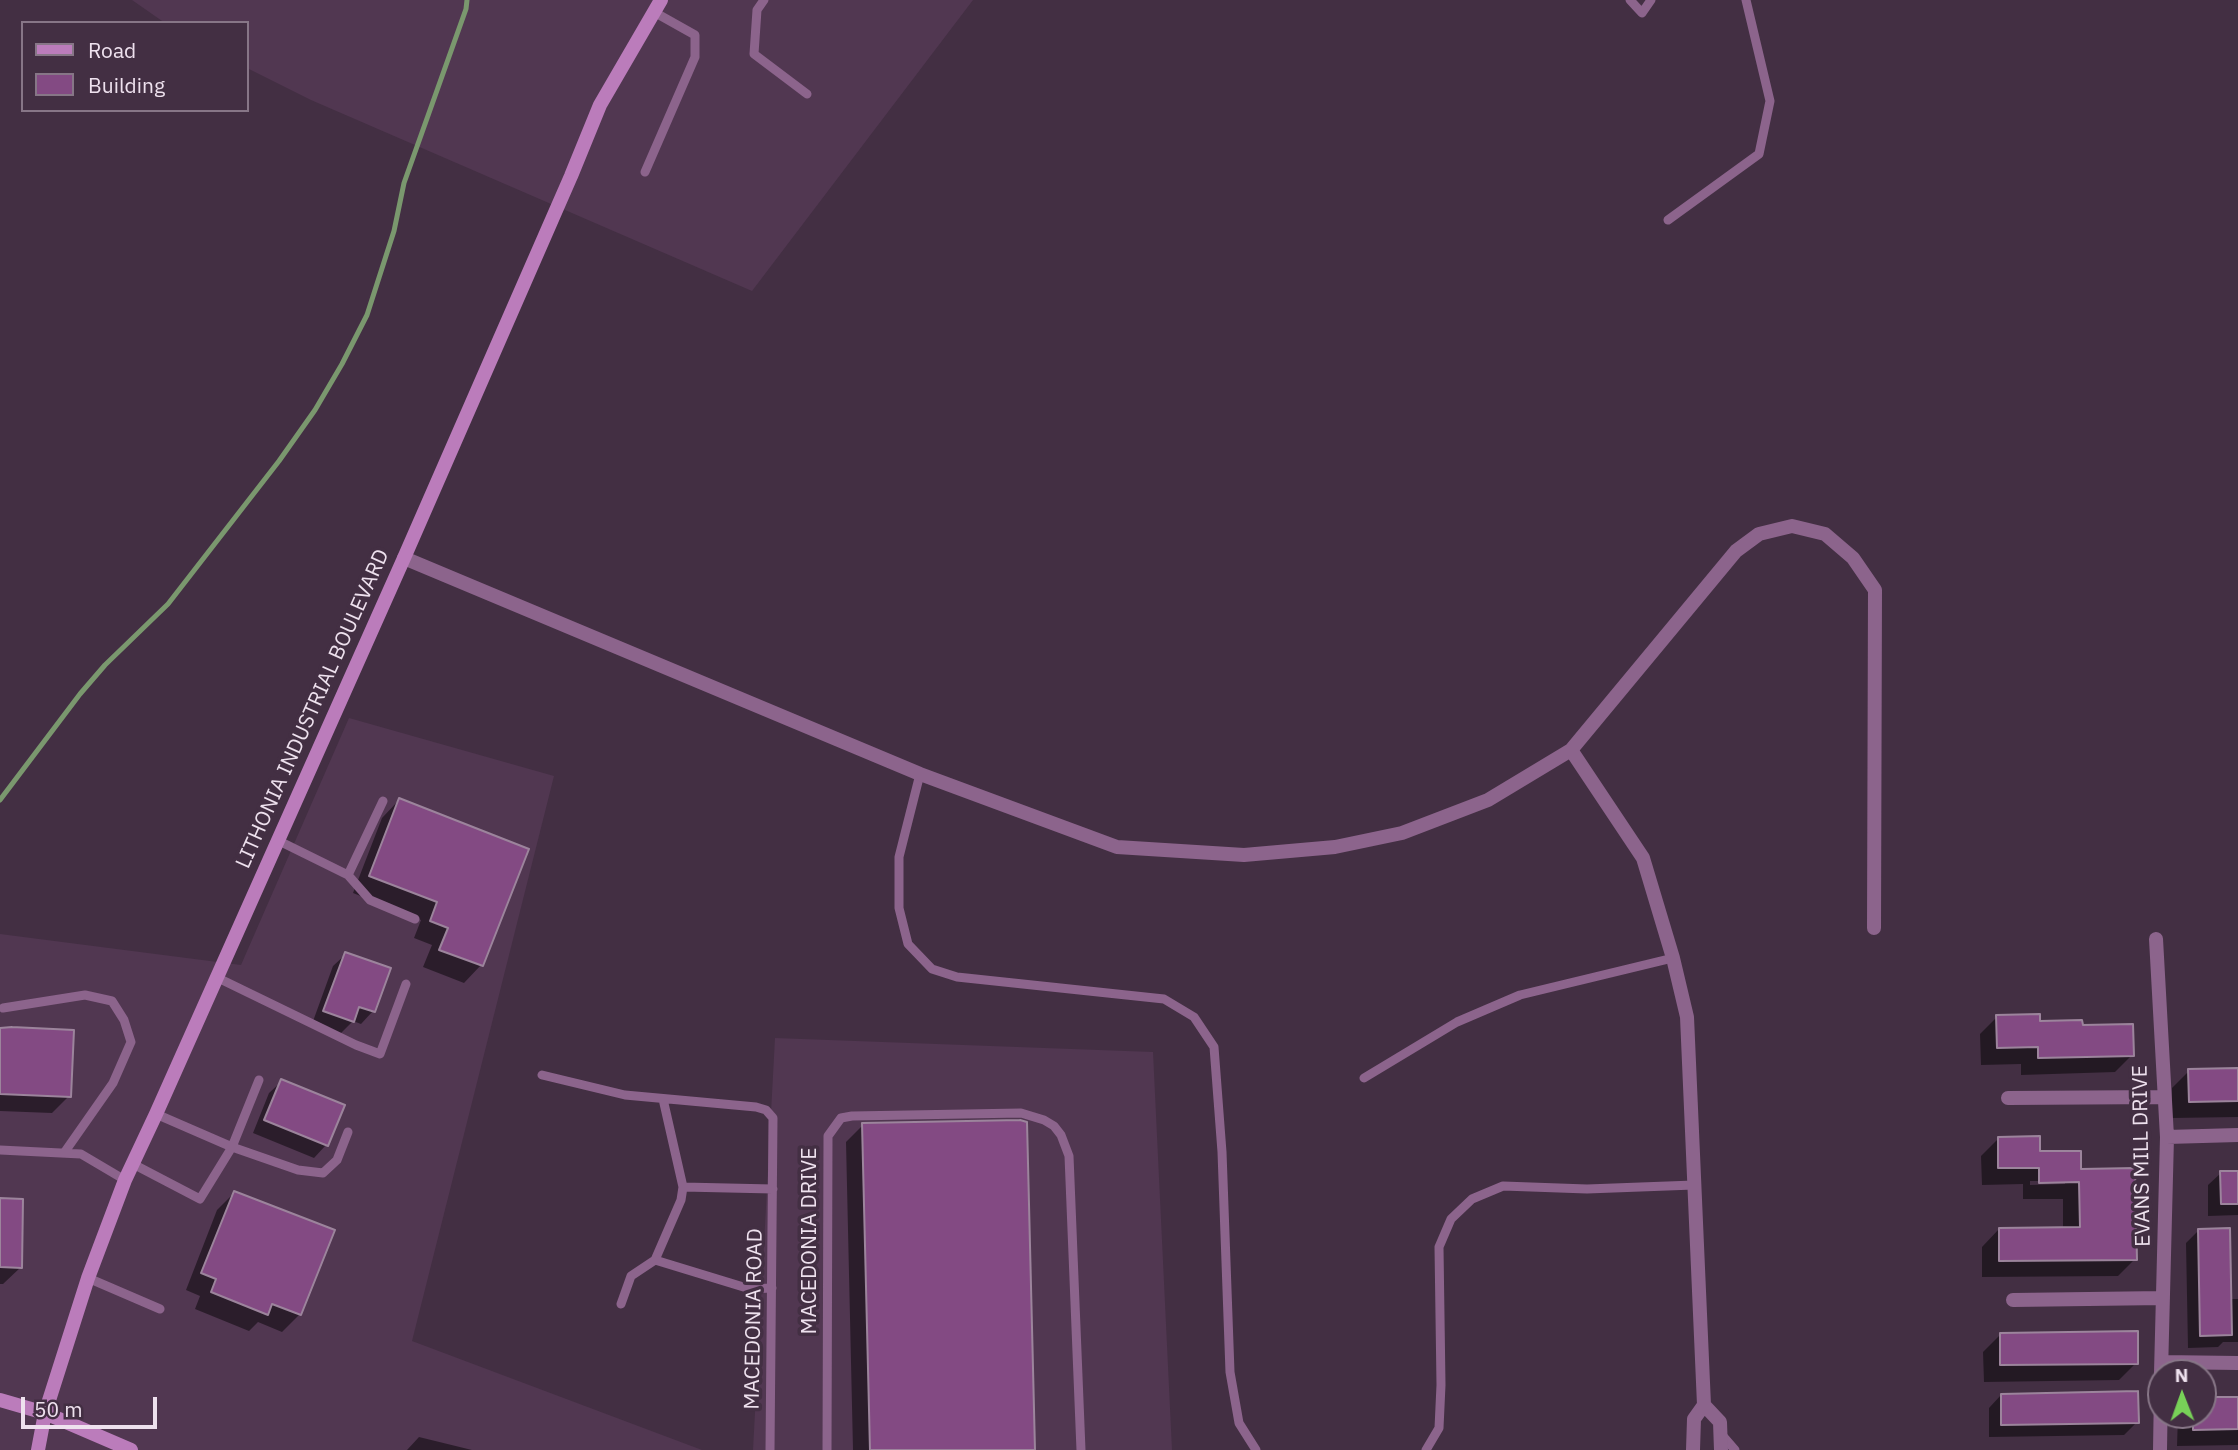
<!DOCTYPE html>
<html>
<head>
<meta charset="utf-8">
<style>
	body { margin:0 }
	#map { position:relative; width:2238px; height:1450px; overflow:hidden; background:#432f43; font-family:"IBM Plex Sans",sans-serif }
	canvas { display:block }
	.legend { position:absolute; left:21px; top:21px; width:228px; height:91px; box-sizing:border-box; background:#432f43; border:2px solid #877687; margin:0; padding:9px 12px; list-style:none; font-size:21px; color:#eee1ee }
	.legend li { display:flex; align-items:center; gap:14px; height:35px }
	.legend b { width:35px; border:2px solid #877687 }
	.north { position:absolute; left:2147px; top:1359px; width:70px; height:70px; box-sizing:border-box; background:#432f43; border:2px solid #877687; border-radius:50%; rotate:359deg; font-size:19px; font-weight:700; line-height:28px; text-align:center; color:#eee1ee }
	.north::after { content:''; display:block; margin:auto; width:24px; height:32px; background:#78d158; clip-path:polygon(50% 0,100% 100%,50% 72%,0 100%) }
	.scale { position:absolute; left:21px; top:1397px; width:136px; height:32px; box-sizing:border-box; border:4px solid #eee1ee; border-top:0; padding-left:9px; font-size:21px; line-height:24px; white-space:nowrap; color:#eee1ee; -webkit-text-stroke:5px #432f43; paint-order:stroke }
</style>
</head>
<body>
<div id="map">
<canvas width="2238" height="1450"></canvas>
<ul class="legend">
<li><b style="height:9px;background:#bb7cbb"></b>Road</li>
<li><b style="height:19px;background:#834a83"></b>Building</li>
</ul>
<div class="north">N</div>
<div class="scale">50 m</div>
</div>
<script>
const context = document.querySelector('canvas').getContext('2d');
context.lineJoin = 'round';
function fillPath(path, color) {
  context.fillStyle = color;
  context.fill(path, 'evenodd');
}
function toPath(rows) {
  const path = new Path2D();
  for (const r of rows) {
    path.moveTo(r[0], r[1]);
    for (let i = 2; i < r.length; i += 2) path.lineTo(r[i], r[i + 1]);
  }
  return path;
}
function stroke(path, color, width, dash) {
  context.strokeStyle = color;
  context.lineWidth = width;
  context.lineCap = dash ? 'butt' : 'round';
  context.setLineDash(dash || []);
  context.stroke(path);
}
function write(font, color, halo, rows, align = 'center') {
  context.font = font + ' "IBM Plex Sans",sans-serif';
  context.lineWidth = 7;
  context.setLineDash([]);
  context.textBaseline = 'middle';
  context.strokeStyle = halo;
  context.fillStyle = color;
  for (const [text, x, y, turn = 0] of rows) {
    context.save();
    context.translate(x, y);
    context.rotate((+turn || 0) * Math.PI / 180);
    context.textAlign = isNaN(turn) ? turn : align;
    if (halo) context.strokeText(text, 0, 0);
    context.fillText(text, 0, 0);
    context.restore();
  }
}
fillPath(toPath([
	[132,0,973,0,752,291,311,100,247,68,247,23,165,23],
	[349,718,554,776,412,1341,702,1450,0,1450,0,934,241,965],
	[775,1038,1153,1052,1172,1450,753,1450]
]), '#513751');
fillPath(toPath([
	[399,800,481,965,464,983,423,967,432,945,414,938,421,920,353,893,382,818],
	[346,954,373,1011,361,1024,353,1021,340,1034,312,1024,333,966],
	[1997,1017,2081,1026,2132,1055,2115,1072,2021,1075,2021,1064,1981,1065,1980,1034],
	[0,1029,69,1096,52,1113,0,1111],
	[2238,1070,2238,1117,2172,1118,2172,1088,2189,1071],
	[282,1081,326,1145,314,1158,253,1133,269,1093],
	[863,1125,1033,1450,853,1450,846,1142],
	[1999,1138,2079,1171,2135,1259,2118,1276,1982,1277,1982,1247,1999,1229,2063,1229,2063,1199,2023,1199,2023,1184,1982,1185,1981,1156],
	[2030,1181,2065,1181,2065,1184,2030,1185],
	[2238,1172,2238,1215,2208,1216,2208,1185,2221,1173],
	[234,1193,332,1231,300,1314,282,1332,258,1322,249,1331,195,1309,200,1296,186,1290,217,1210],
	[0,1200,21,1267,3,1284,0,1284],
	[2198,1231,2230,1299,2238,1299,2238,1342,2223,1342,2218,1347,2188,1348,2186,1243],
	[2000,1335,2136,1363,2119,1380,1984,1382,1983,1352],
	[2001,1395,2137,1422,2124,1435,1989,1437,1989,1408],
	[2238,1398,2238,1445,2177,1446,2178,1415,2203,1415,2203,1399],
	[419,1437,472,1450,407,1450]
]), '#0007');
stroke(toPath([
	[0,800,80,694,105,665,168,604,279,461,315,410,342,364,367,315,394,231,404,183,466,9,467,0]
]), '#7a986e', 5);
const building = toPath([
	[399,798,529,849,483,966,439,950,448,928,430,921,437,902,369,876,399,798],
	[345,952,391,968,375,1012,359,1007,354,1022,323,1011,345,952],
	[2040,1014,2040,1021,2082,1020,2083,1025,2133,1024,2134,1056,2038,1058,2038,1047,1997,1048,1996,1015,2040,1014],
	[12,1027,74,1030,71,1097,0,1094,0,1028,12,1027],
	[2238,1068,2238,1101,2189,1102,2188,1069,2238,1068],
	[281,1079,345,1105,328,1146,264,1120,281,1079],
	[1020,1120,1027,1122,1035,1450,870,1450,862,1123,1020,1120],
	[2040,1136,2040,1151,2081,1151,2081,1169,2135,1168,2137,1260,1999,1261,1999,1228,2080,1227,2079,1182,2039,1183,2039,1168,1998,1168,1998,1137,2040,1136],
	[2220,1171,2238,1171,2238,1204,2221,1204,2220,1171],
	[234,1191,335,1230,301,1315,272,1304,268,1315,211,1292,216,1279,201,1273,234,1191],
	[0,1198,23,1199,22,1268,0,1267,0,1198],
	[2230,1228,2232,1335,2200,1336,2198,1229,2230,1228],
	[2138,1331,2138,1364,2000,1365,2000,1333,2138,1331],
	[2138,1391,2139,1423,2001,1425,2001,1394,2138,1391],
	[2203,1397,2238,1397,2238,1429,2193,1430,2193,1415,2203,1415,2203,1397]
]);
fillPath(building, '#834a83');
stroke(building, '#9c849c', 2);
stroke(toPath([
	[764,0,757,10,754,54,807,94],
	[1630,0,1642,13,1651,0],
	[645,172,695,57,695,35,654,12],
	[1668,220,1759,154,1770,101,1746,0],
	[920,774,899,857,899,908,908,944,932,969,957,977,1164,999,1194,1017,1214,1047,1222,1152,1230,1372,1239,1423,1256,1450],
	[277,840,348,875,383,801],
	[348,875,370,900,415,919],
	[216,977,356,1045,380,1054,406,984],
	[3,1008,85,995,112,1001,124,1020,131,1042,113,1083,64,1153],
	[542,1075,625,1095,756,1107,766,1110,773,1118,770,1450],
	[1364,1078,1457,1022,1520,995,1673,958],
	[156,1114,232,1147,298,1170,323,1173,337,1160,348,1132],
	[0,1150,81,1154,125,1180],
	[133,1164,200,1199,232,1147,259,1080],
	[683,1187,773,1189],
	[655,1260,681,1200,683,1187,663,1099],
	[88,1278,160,1309],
	[621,1304,631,1276,655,1260,750,1289,772,1288],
	[1722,1435,1735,1450],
	[827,1450,828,1136,841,1118,852,1116,1021,1113,1044,1120,1054,1126,1061,1135,1069,1156,1081,1450],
	[1426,1450,1439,1428,1441,1385,1439,1247,1451,1219,1472,1199,1503,1186,1587,1189,1694,1185]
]), '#8c648c', 9);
stroke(toPath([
	[404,558,920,774,1117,847,1244,855,1335,847,1402,833,1488,800,1571,750],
	[2156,939,2167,1137,2161,1373],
	[2008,1098,2164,1097],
	[2167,1137,2238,1135],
	[2013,1300,2163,1298],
	[2162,1362,2238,1363],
	[1704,1405,1720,1422,1721,1450],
	[1693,1450,1694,1419,1704,1405,1687,1017,1673,958,1643,858,1571,750,1736,551,1759,534,1792,526,1825,534,1853,558,1875,590,1874,928],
	[2160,1450,2161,1388]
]), '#8c648c', 14);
stroke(toPath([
	[0,1400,45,1413,131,1450],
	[38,1450,45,1413,88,1278,125,1180,156,1114,404,558,571,176,600,105,661,0]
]), '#bb7cbb', 14);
write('21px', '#eee1ee', '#432f43', [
	["LITHONIA INDUSTRIAL BOULEVARD",313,709,-66],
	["EVANS MILL DRIVE",2142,1156,-91],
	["MACEDONIA DRIVE",810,1241,-90],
	["MACEDONIA ROAD",754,1319,-89]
]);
</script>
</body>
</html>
